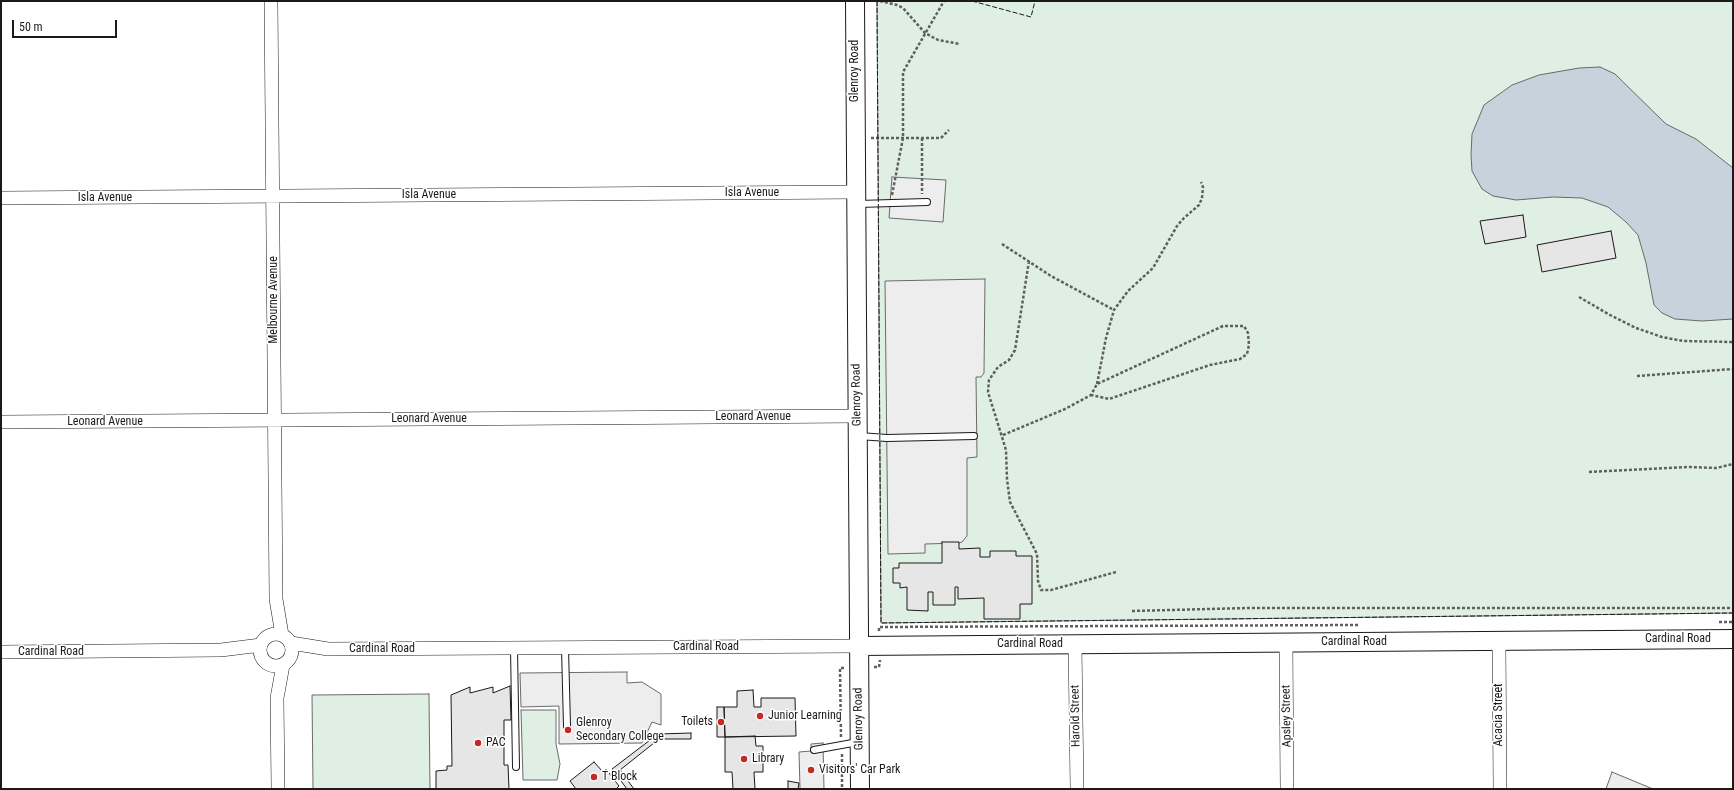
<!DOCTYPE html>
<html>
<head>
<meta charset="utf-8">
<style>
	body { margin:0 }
	#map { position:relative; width:1734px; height:790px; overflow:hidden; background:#fff; font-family:"Roboto Condensed",sans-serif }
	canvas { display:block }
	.frame { position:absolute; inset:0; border:2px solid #1a1a1a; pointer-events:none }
	.scale { position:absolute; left:12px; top:20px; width:105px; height:18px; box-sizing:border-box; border:2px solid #1a1a1a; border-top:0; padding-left:5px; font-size:12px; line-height:14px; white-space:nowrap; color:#1a1a1a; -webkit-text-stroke:3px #fff; paint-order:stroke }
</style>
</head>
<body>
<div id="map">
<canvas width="1734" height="790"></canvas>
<div class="frame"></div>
<div class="scale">50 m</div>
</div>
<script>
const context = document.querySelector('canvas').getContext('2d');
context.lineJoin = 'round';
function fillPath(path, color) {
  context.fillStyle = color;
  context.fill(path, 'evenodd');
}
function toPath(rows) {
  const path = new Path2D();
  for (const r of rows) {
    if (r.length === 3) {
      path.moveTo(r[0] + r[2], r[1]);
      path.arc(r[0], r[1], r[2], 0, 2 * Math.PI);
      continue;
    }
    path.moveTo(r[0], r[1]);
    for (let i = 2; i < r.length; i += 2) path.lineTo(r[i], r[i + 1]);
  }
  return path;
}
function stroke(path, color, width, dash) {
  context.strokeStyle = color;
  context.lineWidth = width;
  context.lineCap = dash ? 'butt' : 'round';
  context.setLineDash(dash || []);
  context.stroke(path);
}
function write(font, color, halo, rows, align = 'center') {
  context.font = font + ' "Roboto Condensed",sans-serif';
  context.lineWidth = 3;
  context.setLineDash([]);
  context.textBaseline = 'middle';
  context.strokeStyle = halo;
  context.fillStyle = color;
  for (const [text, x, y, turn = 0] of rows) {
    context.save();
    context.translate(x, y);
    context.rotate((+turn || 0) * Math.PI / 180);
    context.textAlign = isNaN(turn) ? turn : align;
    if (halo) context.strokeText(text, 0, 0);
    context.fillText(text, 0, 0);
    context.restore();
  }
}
const green = toPath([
	[877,1,1733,1,1733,613,881,623,877,1],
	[429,694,430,789,313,789,312,695,429,694],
	[521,710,556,710,556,744,560,764,557,780,523,780,521,710]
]);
fillPath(green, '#e0efe3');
stroke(green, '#6a6a6a', 1);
const parking = toPath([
	[892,177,946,180,943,222,889,218,892,177],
	[985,279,984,373,981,377,976,377,977,457,967,458,967,536,962,542,959,543,925,544,925,553,888,554,885,281,985,279],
	[627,672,627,683,642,682,661,694,661,725,652,722,642,743,559,744,559,706,521,707,520,673,627,672],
	[823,743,824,789,800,789,799,752,811,751,811,744,823,743],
	[1612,772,1653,789,1606,789,1612,772]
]);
fillPath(parking, '#ededed');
stroke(parking, '#6a6a6a', 1);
const water = toPath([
	[1600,67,1615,74,1666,124,1696,139,1733,168,1733,319,1702,321,1675,319,1662,313,1654,305,1646,263,1638,235,1626,222,1608,207,1582,198,1553,197,1516,200,1493,196,1482,189,1472,171,1471,155,1472,134,1484,105,1512,85,1539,75,1579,68,1600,67]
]);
fillPath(water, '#c6d2dc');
stroke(water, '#6a6a6a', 1);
const building = toPath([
	[1523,215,1526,237,1485,244,1480,221,1523,215],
	[1611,231,1616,258,1542,272,1537,245,1611,231],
	[942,542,959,542,959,549,980,548,980,557,990,557,990,551,1016,551,1016,556,1032,556,1032,604,1020,604,1020,619,984,619,984,598,958,599,958,587,955,587,955,605,933,605,933,592,928,592,928,611,907,610,907,587,900,588,900,583,893,583,893,568,899,568,899,563,942,563,942,542],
	[510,686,511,720,504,720,504,765,508,765,509,789,436,789,436,771,447,770,447,766,452,766,451,695,470,687,470,693,493,687,493,693,510,686],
	[753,690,754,707,761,707,761,698,795,698,796,736,725,737,724,707,737,707,737,691,753,690],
	[717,707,724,707,725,737,717,737,717,707],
	[691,733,691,739,659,739,620,770,634,789,627,789,612,769,658,734,691,733],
	[755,736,756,746,763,746,763,772,754,772,755,789,733,789,732,772,725,772,725,737,755,736],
	[594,762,603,772,606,769,619,786,616,789,576,789,570,781,594,762],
	[788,781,799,783,798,789,788,789,788,781]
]);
fillPath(building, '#e6e6e6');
stroke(building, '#1a1a1a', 1);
const lane = toPath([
	[858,204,927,202],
	[859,436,887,438,974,436],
	[514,648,516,767],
	[565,648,567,726],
	[814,750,858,742]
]);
const street = toPath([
	[271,1,276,599,282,635],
	[1,198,856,192],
	[1,422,857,416],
	[276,650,16],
	[1499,641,1500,789],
	[1286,642,1287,789],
	[291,643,328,649,858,646],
	[1075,644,1077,789],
	[1,652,221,650,261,645],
	[278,789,277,698,283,665]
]);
const secondary = toPath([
	[855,1,860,789],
	[858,646,1733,639]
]);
stroke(lane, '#1a1a1a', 8);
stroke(street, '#1a1a1a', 14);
stroke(secondary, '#1a1a1a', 20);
stroke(toPath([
	[880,1,897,5,903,8,925,33,938,40,960,44],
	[871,138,941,138,949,130],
	[922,138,922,194],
	[892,195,903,138,903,72,944,1],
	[1002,244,1051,276,1114,310],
	[1029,261,1015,350,1009,360,998,367,989,380,988,392,1006,450,1007,479,1010,502,1037,554,1038,581,1041,590,1051,590,1116,572],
	[1579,297,1610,315,1636,328,1662,337,1683,341,1733,342],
	[1637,376,1733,369],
	[1097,384,1106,338,1114,310,1128,291,1153,268,1177,226,1184,218,1199,205,1202,198,1203,187,1201,182],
	[1003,435,1065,409,1091,395,1097,384,1223,326,1244,326,1248,333,1249,345,1247,354,1240,359,1210,365,1109,399,1091,395],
	[1589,472,1689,467,1716,468,1733,464],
	[1132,611,1248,608,1733,608],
	[1719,622,1733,622],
	[879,631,879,627,1360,625],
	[874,667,879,667,880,660],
	[841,737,840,668,845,668],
	[842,754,842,789]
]), '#5f5f5f', 2.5, [3, 2]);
stroke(lane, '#fff', 6);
stroke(street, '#fff', 13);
stroke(secondary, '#fff', 18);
stroke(toPath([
	[877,1,881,623,1733,613],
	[972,1,1031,17,1035,1]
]), '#1a1a1a', 1, [5, 2]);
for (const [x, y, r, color] of [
	[760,716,4,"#c62828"],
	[721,722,4,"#c62828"],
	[568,730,4,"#c62828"],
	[478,743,4,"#c62828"],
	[744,759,4,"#c62828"],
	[811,770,4,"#c62828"],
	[594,777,4,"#c62828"]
]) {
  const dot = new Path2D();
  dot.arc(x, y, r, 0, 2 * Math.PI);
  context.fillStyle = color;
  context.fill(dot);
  stroke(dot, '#fff', 1.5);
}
write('12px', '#1a1a1a', '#fff', [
	["Glenroy Road",855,71,-90],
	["Isla Avenue",752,193],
	["Isla Avenue",429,195],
	["Isla Avenue",105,198],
	["Melbourne Avenue",274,300,-90],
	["Glenroy Road",857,395,-91],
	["Leonard Avenue",753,417],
	["Leonard Avenue",429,419],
	["Leonard Avenue",105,422],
	["Cardinal Road",1678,639],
	["Cardinal Road",1354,642],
	["Cardinal Road",1030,644],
	["Cardinal Road",706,647],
	["Cardinal Road",382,649],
	["Cardinal Road",51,652],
	["Acacia Street",1499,715,-90],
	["Harold Street",1076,716,-91],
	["Apsley Street",1287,716,-91],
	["Glenroy Road",859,719,-91]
]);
write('12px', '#1a1a1a', '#fff', [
	["Junior Learning",768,716],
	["Toilets",713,722,"right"],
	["Glenroy",576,723],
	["Secondary College",576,737],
	["PAC",486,743],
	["Library",752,759],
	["Visitors' Car Park",819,770],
	["T Block",602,777]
], 'left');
</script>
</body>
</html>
